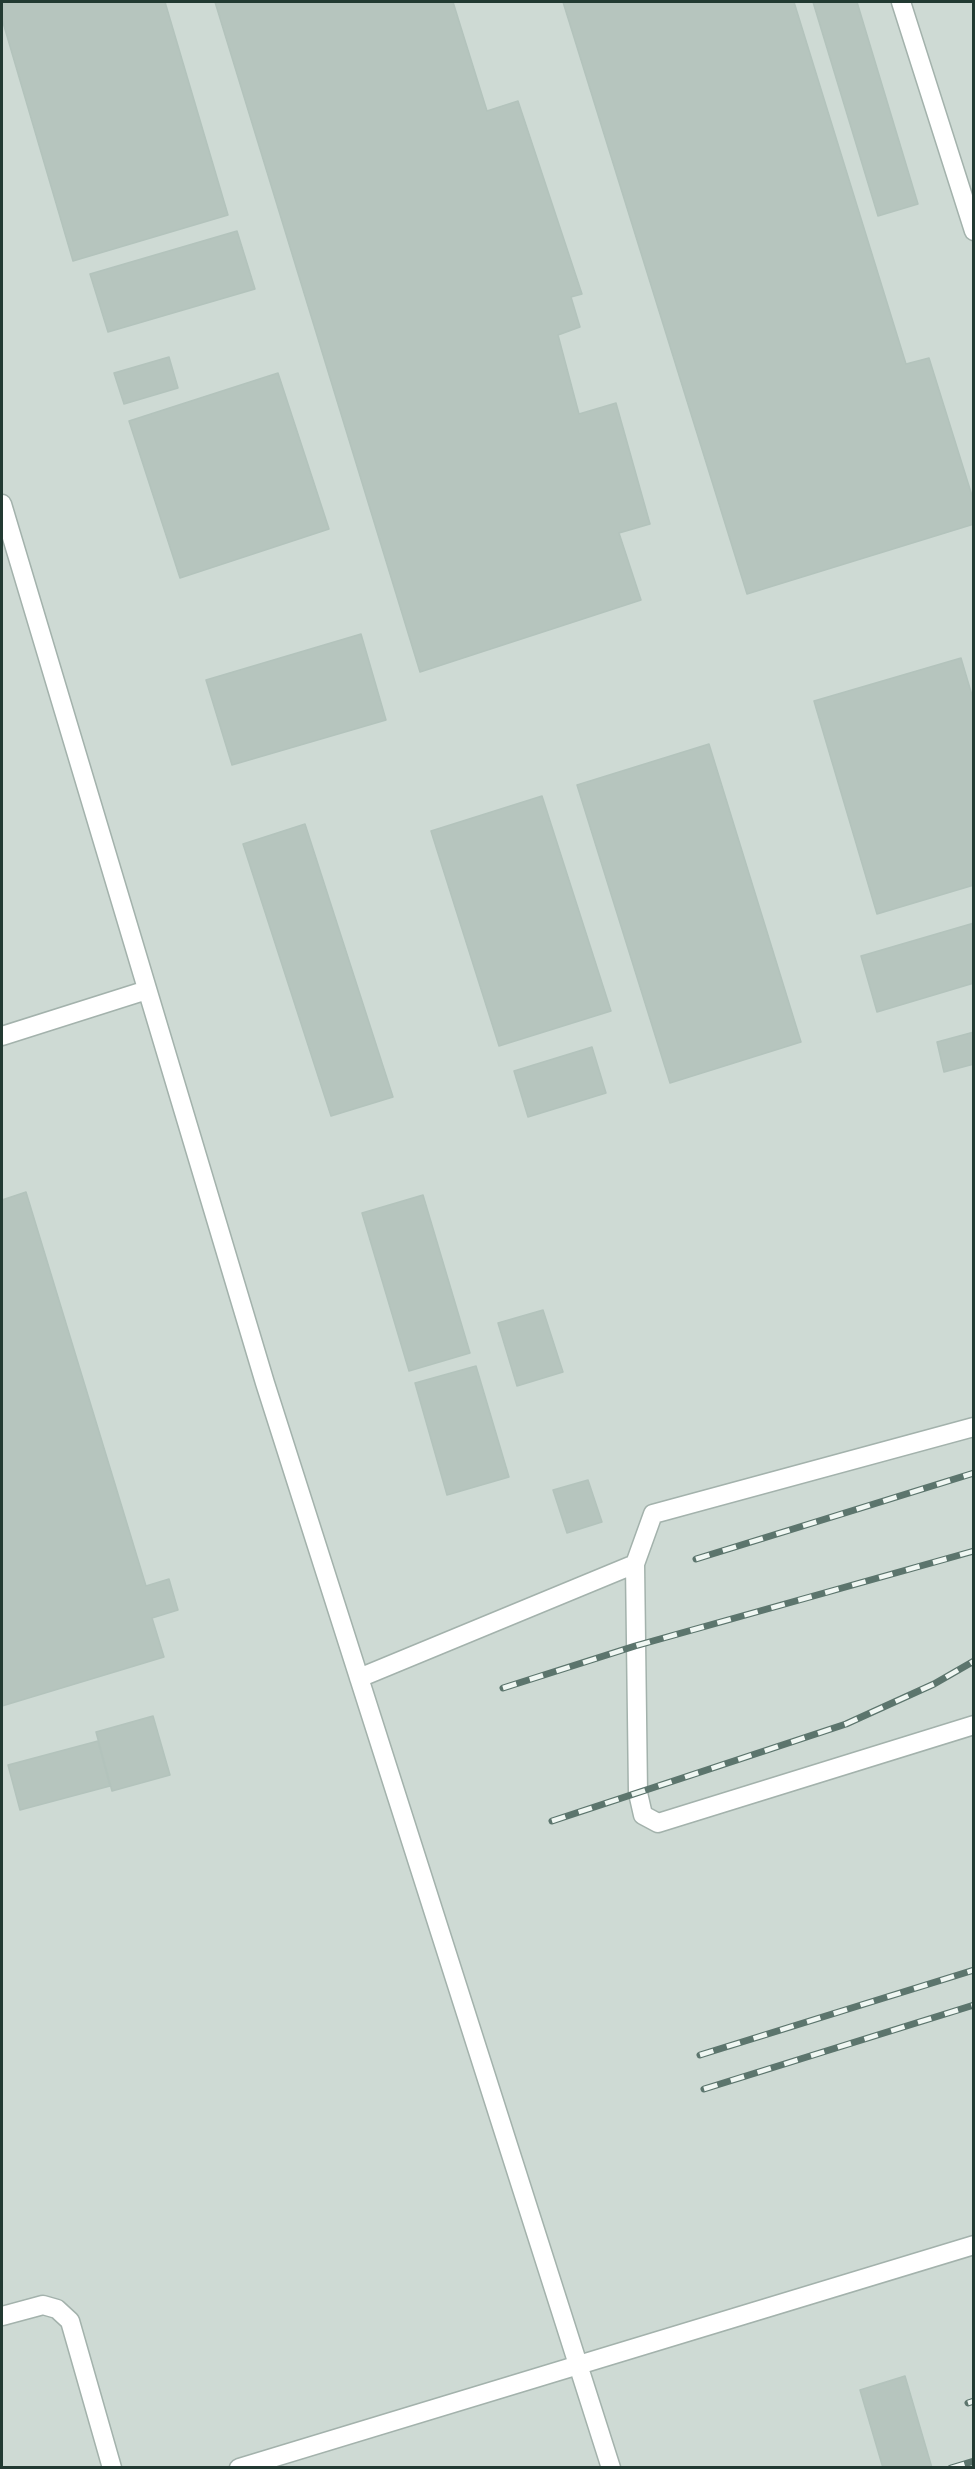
<!DOCTYPE html>
<html>
<head>
<meta charset="utf-8">
<style>
	body { margin:0 }
	#map { position:relative; width:975px; height:2469px; overflow:hidden; background:#e0eae5; font-family:"Open Sans",sans-serif }
	canvas { display:block }
	.frame { position:absolute; inset:0; border:3px solid #223a32; pointer-events:none }
</style>
</head>
<body>
<div id="map">
<canvas width="975" height="2469"></canvas>
<div class="frame"></div>
</div>
<script>
const context = document.querySelector('canvas').getContext('2d');
context.lineJoin = 'round';
function fillPath(path, color) {
  context.fillStyle = color;
  context.fill(path, 'evenodd');
}
function toPath(rows) {
  const path = new Path2D();
  for (const r of rows) {
    path.moveTo(r[0], r[1]);
    for (let i = 2; i < r.length; i += 2) path.lineTo(r[i], r[i + 1]);
  }
  return path;
}
function stroke(path, color, width, dash) {
  context.strokeStyle = color;
  context.lineWidth = width;
  context.lineCap = dash ? 'butt' : 'round';
  context.setLineDash(dash || []);
  context.stroke(path);
}
fillPath(toPath([
	[2,2,973,2,973,2467,2,2467]
]), '#cedad4');
const building = toPath([
	[2,2,165,2,228,215,73,261,2,19,2,2],
	[215,2,453,2,487,111,518,101,582,294,571,297,580,327,558,335,579,414,616,403,650,524,619,533,641,600,420,672,215,2],
	[563,2,794,2,906,364,929,358,974,502,974,524,747,594,563,2],
	[813,2,857,2,918,204,878,216,813,2],
	[237,231,255,289,108,332,90,274,237,231],
	[169,357,178,388,124,404,114,373,169,357],
	[278,373,329,529,180,578,129,421,278,373],
	[361,634,386,720,232,765,206,680,361,634],
	[961,658,974,702,974,885,877,914,814,701,961,658],
	[709,744,801,1042,670,1083,577,785,709,744],
	[542,796,611,1011,499,1046,431,831,542,796],
	[305,824,393,1097,331,1116,243,844,305,824],
	[974,923,974,983,877,1012,861,956,974,923],
	[974,1032,974,1064,944,1072,937,1042,974,1032],
	[592,1047,606,1093,528,1117,514,1071,592,1047],
	[26,1192,146,1586,169,1579,178,1610,152,1618,164,1657,2,1706,2,1200,26,1192],
	[423,1195,470,1353,409,1371,362,1213,423,1195],
	[543,1310,563,1372,517,1386,498,1323,543,1310],
	[476,1366,509,1477,447,1495,415,1383,476,1366],
	[588,1480,602,1522,567,1533,553,1490,588,1480],
	[153,1716,170,1775,112,1791,96,1732,153,1716],
	[98,1741,110,1786,20,1810,8,1765,98,1741],
	[905,2376,932,2468,883,2468,860,2390,905,2376]
]);
fillPath(building, '#b6c5be');
stroke(building, '#b3c3bc', 1.5);
const minor = toPath([
	[901,2,974,231],
	[2,504,265,1383,611,2468],
	[2,1036,147,990],
	[635,1564,638,1793,643,1815,658,1823,974,1725],
	[359,1678,635,1564,653,1514,974,1427],
	[2,2316,43,2305,57,2309,70,2321,112,2468],
	[239,2468,974,2245]
]);
stroke(minor, '#a3b2ac', 21);
stroke(minor, '#fff', 18);
const rail = toPath([
	[696,1559,974,1473],
	[503,1688,635,1646,974,1551],
	[552,1821,846,1724,934,1684,974,1661],
	[700,2055,974,1970],
	[704,2089,974,2005],
	[968,2403,974,2401],
	[951,2468,974,2461]
]);
stroke(rail, '#5c756d', 7);
stroke(rail, '#f0f7f3', 4.5, [14]);
</script>
</body>
</html>
